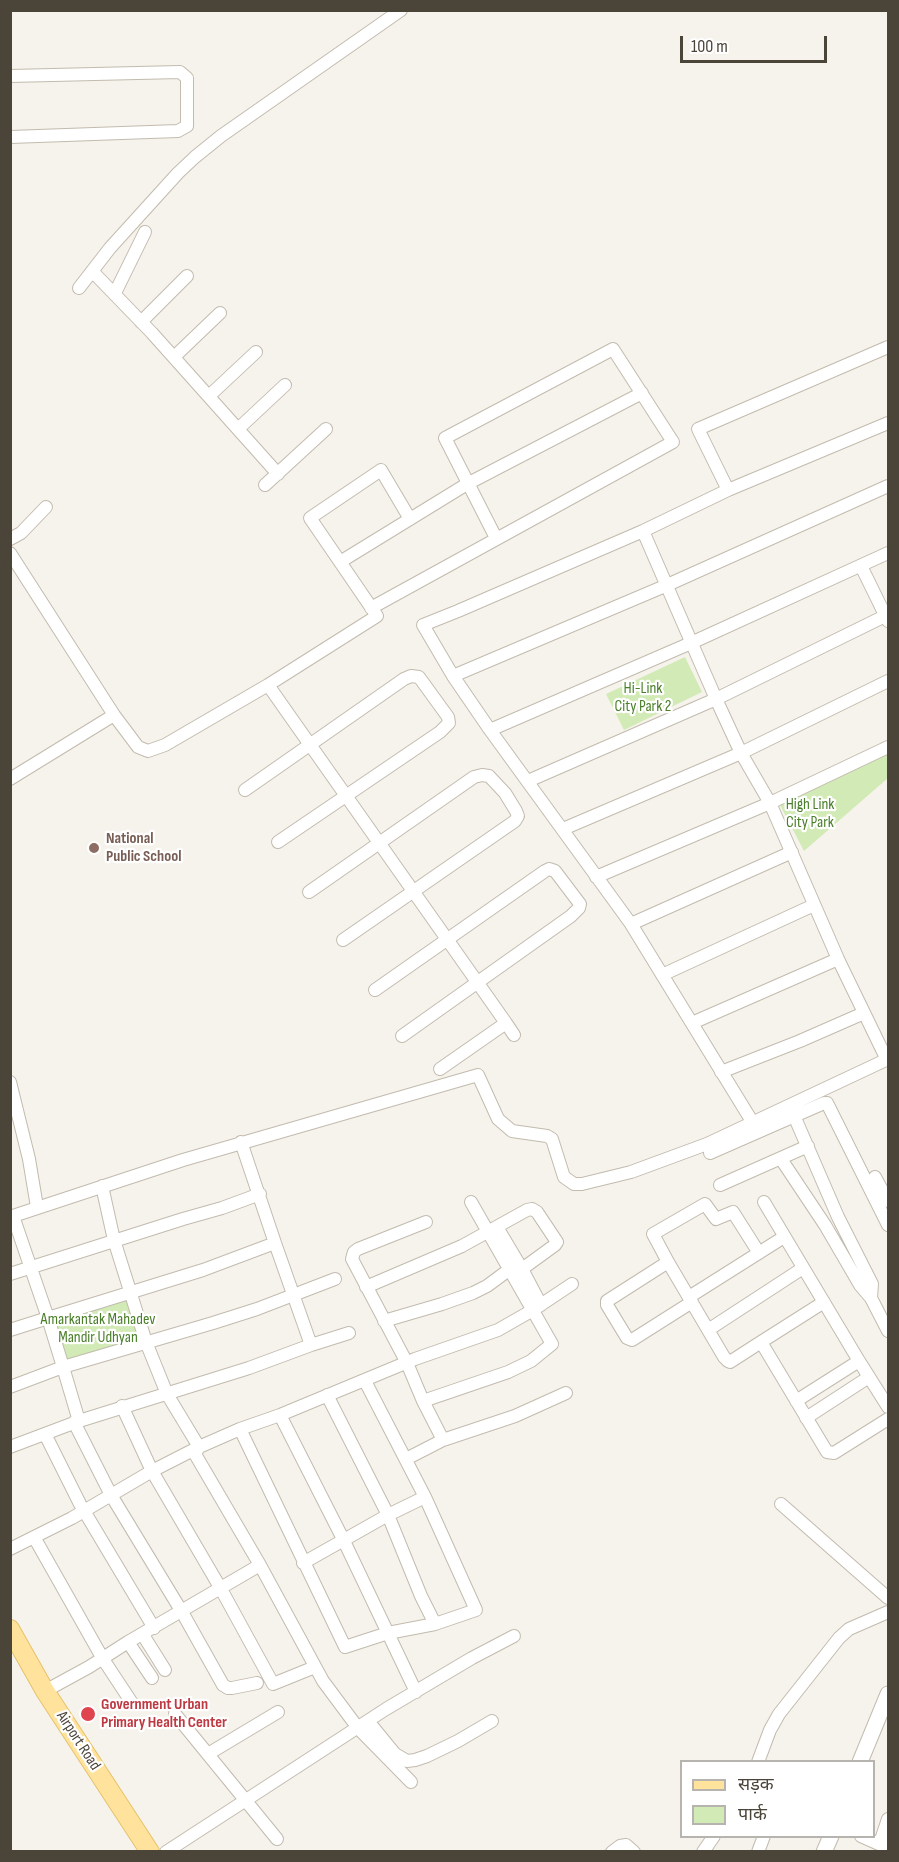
<!DOCTYPE html>
<html>
<head>
<meta charset="utf-8">
<style>
	body { margin:0 }
	#map { position:relative; width:899px; height:1862px; overflow:hidden; background:#f6f3ec; font-family:"Sofia Sans Condensed","Noto Sans Devanagari",sans-serif }
	canvas { display:block }
	.frame { position:absolute; inset:0; border:12px solid #4b4439; pointer-events:none }
	.legend { position:absolute; left:680px; top:1760px; width:195px; height:78px; box-sizing:border-box; background:#fff; border:2px solid #b7b4b0; margin:0; padding:8px 10px; list-style:none; font-size:18px; color:#4b4439 }
	.legend li { display:flex; align-items:center; gap:12px; height:30px }
	.legend b { width:30px; border:2px solid #b7b4b0 }
	.scale { position:absolute; left:680px; top:36px; width:147px; height:27px; box-sizing:border-box; border:3px solid #4b4439; border-top:0; padding-left:8px; font-size:18px; line-height:21px; white-space:nowrap; color:#4b4439; -webkit-text-stroke:4px #fff; paint-order:stroke }
</style>
</head>
<body>
<div id="map">
<canvas width="899" height="1862"></canvas>
<div class="frame"></div>
<ul class="legend">
<li><b style="height:8px;background:#ffe39c"></b>सड़क</li>
<li><b style="height:16px;background:#d2eab5"></b>पार्क</li>
</ul>
<div class="scale">100 m</div>
</div>
<script>
const context = document.querySelector('canvas').getContext('2d');
context.lineJoin = 'round';
function fillPath(path, color) {
  context.fillStyle = color;
  context.fill(path, 'evenodd');
}
function toPath(rows) {
  const path = new Path2D();
  for (const r of rows) {
    path.moveTo(r[0], r[1]);
    for (let i = 2; i < r.length; i += 2) path.lineTo(r[i], r[i + 1]);
  }
  return path;
}
function stroke(path, color, width, dash) {
  context.strokeStyle = color;
  context.lineWidth = width;
  context.lineCap = dash ? 'butt' : 'round';
  context.setLineDash(dash || []);
  context.stroke(path);
}
function write(font, color, halo, rows, align = 'center') {
  context.font = font + ' "Sofia Sans Condensed",sans-serif';
  context.lineWidth = 4.5;
  context.setLineDash([]);
  context.textBaseline = 'middle';
  context.strokeStyle = halo;
  context.fillStyle = color;
  for (const [text, x, y, turn = 0] of rows) {
    context.save();
    context.translate(x, y);
    context.rotate((+turn || 0) * Math.PI / 180);
    context.textAlign = isNaN(turn) ? turn : align;
    if (halo) context.strokeText(text, 0, 0);
    context.fillText(text, 0, 0);
    context.restore();
  }
}
fillPath(toPath([
	[685,657,702,692,624,730,606,694],
	[888,754,888,778,804,851,779,803],
	[128,1296,142,1337,68,1363,53,1321]
]), '#d2eab5');
const minor = toPath([
	[10,76,180,72,187,78,187,126,178,131,10,137],
	[92,271,152,333,278,474],
	[79,288,110,248,178,173,195,157,221,136,401,10],
	[115,293,145,232],
	[141,322,187,276],
	[174,357,220,313],
	[209,396,256,352],
	[238,429,285,385],
	[265,485,326,429],
	[728,490,698,429,888,347],
	[643,531,716,699,741,753,770,803,838,959,887,1060],
	[10,539,21,533,46,507],
	[10,553,114,715,138,747,148,751,165,745,268,685,377,616,310,518,381,470,410,519],
	[340,562,467,484,642,393],
	[861,566,888,621],
	[371,608,673,442,613,349,445,438,496,538],
	[453,676,665,586,888,486],
	[268,685,506,1023,440,1069],
	[490,730,691,643,888,553],
	[10,779,114,715],
	[528,781,716,699,885,616],
	[245,790,404,679,411,676,419,677,448,717,449,723,440,732,278,842],
	[563,829,741,753,888,681],
	[596,877,770,803,888,747],
	[309,892,474,777,482,775,489,776,505,793,516,811,518,816,515,821,343,940],
	[631,924,792,852],
	[662,975,814,905],
	[375,990,545,871,549,869,555,871,580,904,579,908,571,916,402,1036],
	[506,1023,514,1035],
	[692,1023,838,959],
	[721,1072,800,1041,864,1013],
	[10,1082,29,1159,37,1207],
	[792,1111,838,1217,872,1284,871,1298],
	[753,1123,631,924,490,730,453,676,423,625,458,611,643,531,728,490,888,423],
	[241,1142,275,1243],
	[710,1153,824,1103,827,1103,888,1225],
	[781,1159,825,1225,860,1285,871,1298,888,1331],
	[875,1177,888,1201],
	[720,1185,808,1146],
	[102,1186,114,1240,146,1342,167,1394,199,1447,195,1454,260,1565,323,1681,358,1728,411,1782],
	[764,1202,859,1361,888,1407],
	[13,1216,48,1318,203,1270,275,1243,311,1345],
	[10,1217,183,1160,478,1075,498,1119,512,1131,547,1136,552,1139,564,1177,574,1184,582,1184,631,1172,707,1144,888,1059],
	[426,1222,358,1249,354,1252,352,1259,407,1363,423,1401,443,1440,515,1416,566,1393],
	[497,1227,522,1269,541,1305],
	[759,1253,733,1212,716,1219,705,1204,653,1234,668,1262,724,1357,728,1361,730,1362,761,1342,827,1452,834,1453,888,1419],
	[668,1262,607,1301,607,1305,627,1338,632,1340,692,1302],
	[10,1274,183,1219,222,1208,260,1194],
	[366,1287,462,1246,527,1210,532,1209,537,1212,557,1242,555,1245,522,1269],
	[689,1297,784,1237],
	[384,1321,442,1304,473,1293,487,1286,510,1269],
	[10,1330,48,1318,63,1367,10,1387],
	[708,1330,803,1268],
	[761,1342,824,1302],
	[327,1395,388,1515,421,1596,435,1624],
	[423,1401,508,1372,531,1361,552,1344,471,1202],
	[796,1401,859,1361],
	[122,1406,152,1471,221,1589,273,1684,315,1667],
	[280,1415,344,1541,416,1692],
	[806,1418,869,1377],
	[79,1421,63,1367,213,1323,257,1309,335,1279],
	[74,1422,111,1495,182,1612,223,1685,228,1688,232,1688,257,1683],
	[240,1429,345,1647,388,1633,435,1624,476,1610,425,1497,365,1381],
	[45,1434,80,1504,154,1628],
	[10,1447,79,1421,249,1368,311,1345,349,1333],
	[406,1459,443,1440],
	[781,1504,888,1598],
	[34,1537,103,1659,132,1703],
	[10,1549,72,1518,152,1471,199,1447,240,1429,280,1415,415,1359,498,1330,533,1310,572,1284],
	[303,1563,388,1515,425,1497],
	[143,1635,165,1670],
	[128,1642,152,1678],
	[45,1691,89,1667,128,1642,260,1565],
	[175,1714,277,1839],
	[368,1721,395,1754,407,1761,415,1760,427,1756,458,1741,492,1721],
	[208,1754,278,1712],
	[758,1762,770,1730,779,1714,839,1638,849,1629,888,1612],
	[861,1836,888,1848],
	[880,1843,888,1819],
	[166,1852,386,1709,472,1658,514,1636],
	[612,1852,620,1846,626,1845,634,1852],
	[703,1852,714,1836],
	[758,1852,764,1836]
]);
const tertiary = toPath([
	[860,1762,888,1694],
	[824,1852,831,1836]
]);
const primary = toPath([
	[10,1629,45,1691,150,1852]
]);
stroke(minor, '#c2bbae', 14);
stroke(tertiary, '#c2bbae', 17);
stroke(primary, '#e6c16a', 20);
stroke(minor, '#fff', 12);
stroke(tertiary, '#fff', 15);
stroke(primary, '#ffe39c', 18);
for (const [x, y, r, color] of [
	[94,848,6,"#8d6e63"],
	[88,1714,8,"#e0444e"]
]) {
  const dot = new Path2D();
  dot.arc(x, y, r, 0, 2 * Math.PI);
  context.fillStyle = color;
  context.fill(dot);
  stroke(dot, '#fff', 2);
}
write('16px', '#4a7f2a', '#fff', [
	["Hi-Link",643,689],
	["City Park 2",643,707],
	["High Link",810,805],
	["City Park",810,823],
	["Amarkantak Mahadev",98,1320],
	["Mandir Udhyan",98,1338]
]);
write('bold 16px', '#785e54', '#fff', [
	["National",106,839],
	["Public School",106,857]
], 'left');
write('bold 16px', '#be3a42', '#fff', [
	["Government Urban",101,1705],
	["Primary Health Center",101,1723]
], 'left');
write('16px', '#4b4439', '#fff', [
	["Airport Road",78,1741,57]
]);
</script>
</body>
</html>
